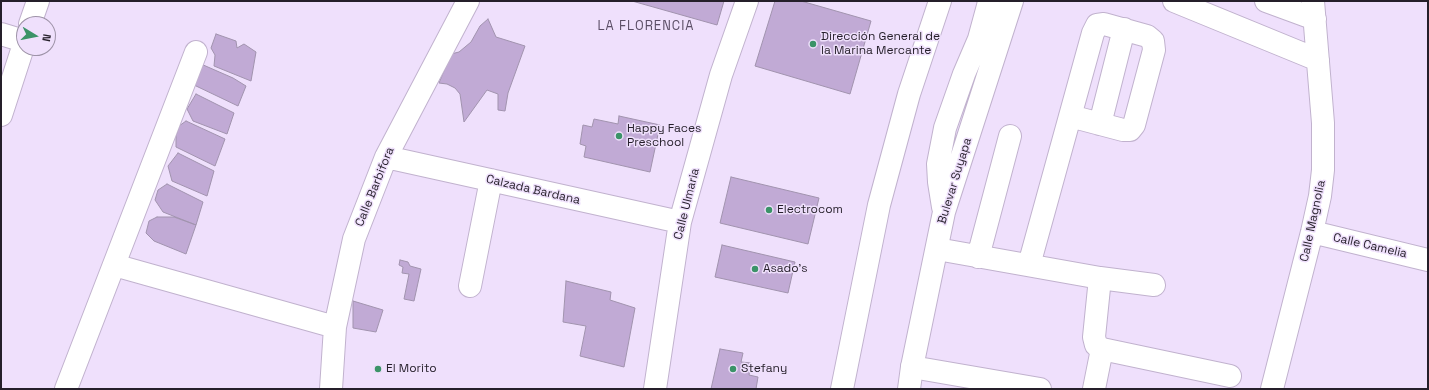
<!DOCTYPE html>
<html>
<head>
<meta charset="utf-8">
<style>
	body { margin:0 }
	#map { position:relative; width:1429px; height:390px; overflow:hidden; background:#efe0fc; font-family:"Space Grotesk",sans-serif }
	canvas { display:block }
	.frame { position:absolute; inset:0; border:2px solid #251f2a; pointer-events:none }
	.north { position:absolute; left:16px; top:16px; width:40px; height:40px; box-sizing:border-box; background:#efe0fc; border:1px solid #9e93a8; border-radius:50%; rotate:100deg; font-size:11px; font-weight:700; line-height:16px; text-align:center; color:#251f2a }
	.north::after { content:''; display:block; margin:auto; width:14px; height:18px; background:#3b9368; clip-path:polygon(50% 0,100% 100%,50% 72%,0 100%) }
</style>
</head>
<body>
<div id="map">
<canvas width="1429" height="390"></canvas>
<div class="frame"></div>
<div class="north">N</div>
</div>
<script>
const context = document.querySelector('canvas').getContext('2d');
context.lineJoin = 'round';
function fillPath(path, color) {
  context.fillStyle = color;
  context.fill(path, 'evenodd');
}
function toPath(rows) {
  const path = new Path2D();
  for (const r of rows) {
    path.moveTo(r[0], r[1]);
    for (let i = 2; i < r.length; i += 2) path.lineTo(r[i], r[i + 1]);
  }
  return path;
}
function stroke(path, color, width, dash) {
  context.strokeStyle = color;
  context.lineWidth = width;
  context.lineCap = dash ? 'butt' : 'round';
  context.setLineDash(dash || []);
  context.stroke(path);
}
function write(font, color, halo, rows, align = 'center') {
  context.font = font + ' "Space Grotesk",sans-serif';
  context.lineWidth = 3;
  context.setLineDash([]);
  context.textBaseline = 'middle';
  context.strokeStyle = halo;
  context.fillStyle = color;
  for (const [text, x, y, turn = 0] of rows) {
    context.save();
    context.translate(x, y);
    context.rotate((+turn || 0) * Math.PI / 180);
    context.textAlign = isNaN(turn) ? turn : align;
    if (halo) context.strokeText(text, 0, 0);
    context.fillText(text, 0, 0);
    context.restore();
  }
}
const building = toPath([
	[632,1,724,1,717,25,632,1],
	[775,1,801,1,871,21,850,94,755,66,775,1],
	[488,19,496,37,525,46,508,93,505,111,498,110,498,94,487,90,464,122,460,94,455,88,447,84,439,83,451,54,459,52,471,42,480,26,488,19],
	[216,34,236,41,237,48,244,44,256,52,251,81,214,66,215,55,211,48,216,34],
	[201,64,233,78,246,86,238,106,194,85,201,64],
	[196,94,234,113,227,134,193,121,187,109,196,94],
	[619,116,660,125,650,172,584,157,586,146,580,144,583,125,592,127,594,119,618,124,619,116],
	[186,121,225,139,215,166,176,147,176,136,179,126,186,121],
	[178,153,214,171,207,196,172,181,168,166,178,153],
	[731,177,819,198,808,244,720,223,731,177],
	[167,184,203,202,196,225,163,212,155,200,158,190,167,184],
	[157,217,174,217,196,225,186,254,154,241,146,233,149,221,157,217],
	[722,245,795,262,788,293,715,277,722,245],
	[400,260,408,262,410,266,421,269,414,301,404,299,409,274,402,273,403,267,399,265,400,260],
	[566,281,611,292,610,300,635,308,624,367,580,356,586,326,563,322,566,281],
	[353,301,383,310,376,332,353,328,353,301],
	[720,349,743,353,741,362,751,363,749,375,758,377,756,389,711,389,720,349]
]);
fillPath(building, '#c1aad5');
stroke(building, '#a193ae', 1);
const minor = toPath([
	[1174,1,1318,60],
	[1266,1,1315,19],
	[30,24,38,1],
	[1,34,24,41],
	[1,115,24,44],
	[1100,124,1124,29],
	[386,157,680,222],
	[1312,232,1428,260],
	[937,249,1100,278,1154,285],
	[978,257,1010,136],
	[114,265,335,327],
	[1029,265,1093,33,1097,25,1104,24,1147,36,1153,41,1154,50,1134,125,1130,130,1123,130,1070,116],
	[1100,278,1094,337,1096,345,1102,349,1230,376],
	[470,286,491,180],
	[912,367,1040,389],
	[66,389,196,52],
	[331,389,335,327,354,239,386,157,468,1],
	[655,389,680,222,721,75,747,1],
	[1094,389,1102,349],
	[1272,389,1312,232,1320,196,1323,170,1323,123,1313,1]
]);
const major = toPath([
	[943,207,939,182,938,164,945,128,964,74,979,39,988,6,989,1],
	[842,389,879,205,909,94,940,1],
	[909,389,912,367,944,212,1012,1]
]);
stroke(minor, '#c1b2ce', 24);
stroke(major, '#c1b2ce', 24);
stroke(minor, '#fff', 22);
stroke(major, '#fff', 22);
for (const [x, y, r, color] of [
	[813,44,4,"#3b9368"],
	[619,136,4,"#3b9368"],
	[769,210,4,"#3b9368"],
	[755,269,4,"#3b9368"],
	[378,369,4,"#3b9368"],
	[733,369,4,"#3b9368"]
]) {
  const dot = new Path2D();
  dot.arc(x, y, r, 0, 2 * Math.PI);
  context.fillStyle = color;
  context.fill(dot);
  stroke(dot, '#efe0fc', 1.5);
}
write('12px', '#251f2a', '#efe0fc', [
	["Dirección General de",821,37],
	["la Marina Mercante",821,51],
	["Happy Faces",627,129],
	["Preschool",627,143],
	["Electrocom",777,210],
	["Asado's",763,269],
	["El Morito",386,369],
	["Stefany",741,369]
], 'left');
write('12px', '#251f2a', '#efe0fc', [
	["Bulevar Suyapa",955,181,-73],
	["Calle Barbifora",375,187,-68],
	["Calzada Bardana",533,190,13],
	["Calle Ulmaria",687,204,-76],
	["Calle Magnolia",1313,221,-78],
	["Calle Camelia",1370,246,13]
]);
context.letterSpacing = '1px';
write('13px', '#5b4e66', '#efe0fc', [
	["LA FLORENCIA",646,26]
]);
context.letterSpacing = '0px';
</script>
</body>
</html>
